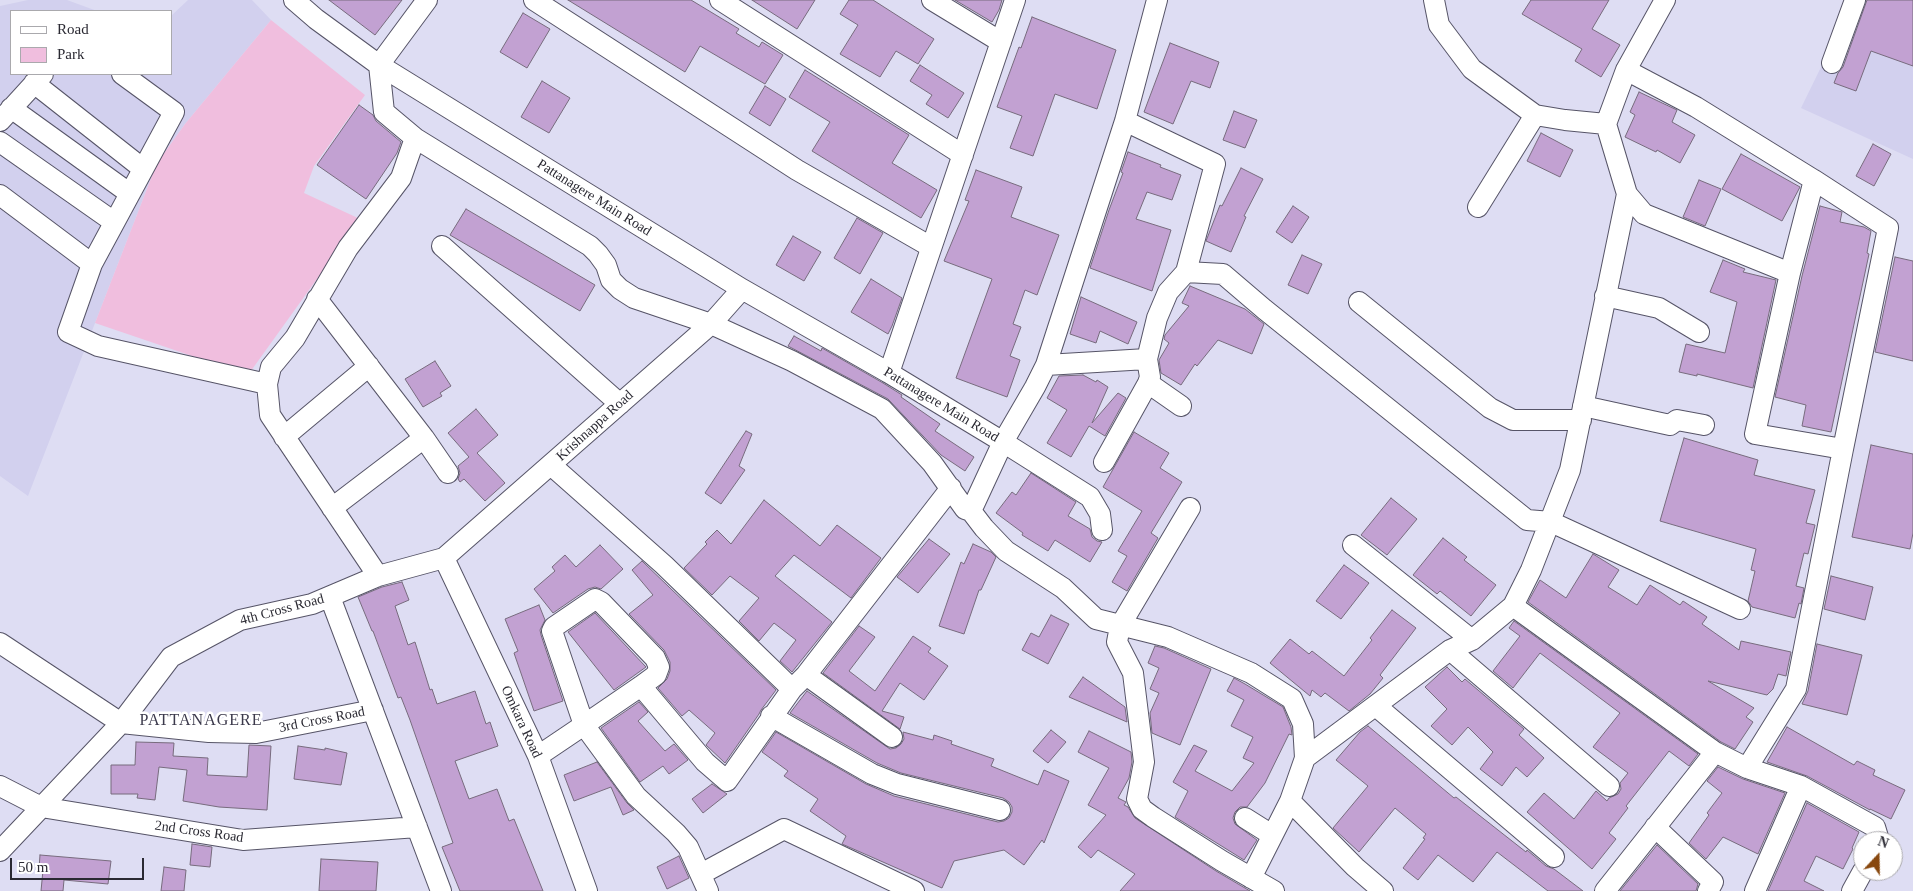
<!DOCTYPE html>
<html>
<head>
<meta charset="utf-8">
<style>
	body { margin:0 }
	#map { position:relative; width:1913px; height:891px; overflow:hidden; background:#deddf3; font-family:"Times New Roman",serif }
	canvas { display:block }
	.legend { position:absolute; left:10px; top:10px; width:162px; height:65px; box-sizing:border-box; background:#fff; border:1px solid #aaa9ad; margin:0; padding:6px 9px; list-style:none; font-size:15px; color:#2a2932 }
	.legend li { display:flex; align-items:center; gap:10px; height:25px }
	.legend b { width:25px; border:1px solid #aaa9ad }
	.north { position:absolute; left:1853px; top:831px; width:50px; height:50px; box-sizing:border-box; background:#fff; border:1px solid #aaa9ad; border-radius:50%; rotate:21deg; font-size:14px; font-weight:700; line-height:20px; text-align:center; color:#2a2932 }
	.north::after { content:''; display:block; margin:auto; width:18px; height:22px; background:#88480f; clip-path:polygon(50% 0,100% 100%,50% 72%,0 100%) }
	.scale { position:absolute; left:10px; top:858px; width:134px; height:22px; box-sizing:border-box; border:2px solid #2a2932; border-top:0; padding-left:6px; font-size:15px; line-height:18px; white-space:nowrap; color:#2a2932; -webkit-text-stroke:4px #fff; paint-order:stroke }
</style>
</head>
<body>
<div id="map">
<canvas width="1913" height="891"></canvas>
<ul class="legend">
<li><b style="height:6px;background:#fff"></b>Road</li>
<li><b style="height:14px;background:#f0bede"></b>Park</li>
</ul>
<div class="north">N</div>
<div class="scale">50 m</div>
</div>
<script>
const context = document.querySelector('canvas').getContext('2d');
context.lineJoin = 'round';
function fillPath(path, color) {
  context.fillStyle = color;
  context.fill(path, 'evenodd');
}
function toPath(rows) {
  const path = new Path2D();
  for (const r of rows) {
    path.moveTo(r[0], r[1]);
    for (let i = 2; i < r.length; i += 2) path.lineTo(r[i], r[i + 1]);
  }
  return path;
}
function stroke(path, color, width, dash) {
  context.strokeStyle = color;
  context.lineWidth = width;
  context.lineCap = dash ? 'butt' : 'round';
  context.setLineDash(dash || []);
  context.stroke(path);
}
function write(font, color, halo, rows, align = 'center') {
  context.font = font + ' "Times New Roman",serif';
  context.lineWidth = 5;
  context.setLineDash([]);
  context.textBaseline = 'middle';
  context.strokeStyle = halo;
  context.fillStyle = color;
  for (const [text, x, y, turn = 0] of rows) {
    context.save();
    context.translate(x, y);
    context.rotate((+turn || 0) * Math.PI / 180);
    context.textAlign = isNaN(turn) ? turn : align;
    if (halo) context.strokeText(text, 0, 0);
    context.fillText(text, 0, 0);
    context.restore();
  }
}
fillPath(toPath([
	[28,0,67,0,97,11,11,11,11,74,171,74,171,16,188,0,252,0,271,20,185,124,157,163,28,496,0,476,0,6],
	[1851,0,1913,0,1913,159,1801,108,1844,20]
]), '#d2d0ee');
fillPath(toPath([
	[271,20,365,95,314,166,304,193,360,219,248,375,95,323,157,163,185,124]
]), '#f0bede');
const building = toPath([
	[329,0,402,0,375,35,329,0],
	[568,0,691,0,739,29,736,33,759,47,762,42,783,55,765,84,700,46,685,72,568,0],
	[752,0,815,0,797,29,752,0],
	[849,0,873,0,934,39,918,64,896,51,880,77,840,54,858,25,840,14,849,0],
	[955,0,1002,0,999,10,992,22,955,0],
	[1531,0,1609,0,1592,29,1620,45,1601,77,1575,61,1582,49,1522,14,1531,0],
	[1867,0,1913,0,1913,66,1871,51,1856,91,1834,83,1838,73,1843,67,1867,0],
	[523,13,550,29,527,68,500,52,523,13],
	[1032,17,1116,50,1097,109,1055,94,1033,156,1010,148,1022,116,997,107,1019,47,1021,48,1032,17],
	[1170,43,1219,62,1210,88,1191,81,1173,124,1144,112,1170,43],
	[920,65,964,93,948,118,926,104,932,95,910,81,920,65],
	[805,70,909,135,892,163,937,190,921,218,812,151,830,122,789,97,805,70],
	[542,81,570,98,549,133,521,117,542,81],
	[765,86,786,99,770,126,749,113,765,86],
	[1639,92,1677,110,1672,122,1695,135,1680,163,1657,150,1656,152,1625,137,1635,115,1630,112,1639,92],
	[359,105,373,115,376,121,401,142,397,153,366,199,317,165,359,105],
	[1234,111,1257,120,1245,148,1223,140,1234,111],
	[1541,133,1573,150,1560,177,1527,161,1541,133],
	[1873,144,1891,154,1874,186,1856,176,1873,144],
	[1128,152,1161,165,1160,167,1181,175,1172,200,1147,192,1136,219,1171,230,1152,291,1090,268,1109,210,1123,173,1121,172,1128,152],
	[1741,154,1800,187,1782,221,1722,189,1741,154],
	[1241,168,1263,179,1244,216,1246,217,1231,252,1206,241,1220,205,1222,206,1241,168],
	[976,170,1022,187,1011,217,1059,235,1037,295,1025,290,1013,324,1021,327,1010,356,1020,360,1007,397,956,378,992,279,944,261,969,201,965,200,976,170],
	[1699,180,1721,189,1705,226,1683,217,1699,180],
	[1293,206,1309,217,1292,243,1276,232,1293,206],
	[1820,206,1842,212,1840,222,1864,227,1871,231,1867,253,1869,254,1831,432,1802,426,1806,405,1775,397,1802,276,1820,206],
	[466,209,595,285,580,311,450,235,466,209],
	[857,218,883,233,860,274,834,258,857,218],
	[793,236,821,252,804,281,776,265,793,236],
	[1302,255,1322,264,1308,294,1288,285,1302,255],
	[1895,257,1913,261,1913,361,1875,352,1895,257],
	[1723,260,1745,269,1743,272,1776,280,1753,388,1697,374,1697,376,1679,372,1686,344,1725,353,1737,302,1710,292,1723,260],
	[871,279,902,298,892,326,888,334,851,312,871,279],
	[1190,286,1245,309,1264,324,1252,354,1218,340,1197,366,1195,364,1181,385,1161,373,1159,360,1169,343,1164,339,1165,335,1189,306,1182,303,1190,286],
	[1081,297,1137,322,1128,344,1100,331,1096,343,1070,334,1081,297],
	[794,336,821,351,822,348,883,383,902,395,901,397,940,424,935,431,974,457,965,471,941,455,888,399,788,346,794,336],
	[435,361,451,386,440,393,442,396,423,407,405,379,435,361],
	[1083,375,1096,382,1097,380,1108,387,1092,423,1118,393,1126,398,1105,436,1089,426,1071,457,1047,443,1067,410,1047,398,1059,376,1083,375],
	[476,409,498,435,477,453,505,483,485,501,464,479,460,482,458,479,460,473,458,466,469,457,448,433,476,409],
	[746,431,752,434,739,466,745,470,721,504,705,493,746,431],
	[1134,432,1169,453,1160,468,1182,482,1151,533,1158,538,1127,591,1112,582,1127,556,1118,551,1142,511,1103,487,1134,432],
	[1684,438,1758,460,1754,475,1815,490,1806,523,1815,525,1808,554,1804,553,1796,586,1804,588,1801,604,1799,603,1795,618,1752,607,1748,601,1755,571,1751,570,1756,549,1660,521,1684,438],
	[1871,445,1913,454,1913,533,1910,549,1852,537,1871,445],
	[1031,473,1076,502,1068,516,1090,529,1092,537,1097,541,1102,542,1090,562,1055,540,1048,551,1022,535,1023,533,996,513,1012,492,1016,495,1031,473],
	[1391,498,1417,519,1387,555,1361,535,1391,498],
	[764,500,820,546,837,525,881,558,851,598,794,555,775,576,832,622,792,672,780,661,796,640,774,623,759,641,739,621,759,598,730,576,712,595,684,568,707,544,705,542,717,530,731,544,764,500],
	[1443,538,1467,557,1464,560,1496,585,1471,616,1440,591,1437,594,1413,575,1443,538],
	[929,539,950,554,918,593,897,577,929,539],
	[973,544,991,552,996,557,981,590,979,590,964,634,939,626,961,562,964,564,973,544],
	[600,545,623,569,601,589,595,587,588,589,553,613,534,589,555,571,552,567,565,555,576,567,600,545],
	[1593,554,1619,570,1608,587,1637,605,1650,585,1680,605,1683,601,1707,617,1702,624,1739,650,1741,641,1791,652,1786,676,1778,674,1773,689,1767,695,1708,681,1754,708,1746,717,1753,722,1735,749,1721,742,1528,602,1540,580,1566,598,1593,554],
	[642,561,776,690,761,710,759,714,725,763,706,745,715,733,689,710,682,716,658,688,667,679,670,671,670,662,664,650,629,614,653,595,632,570,642,561],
	[1344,565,1369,583,1341,619,1316,601,1344,565],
	[1831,576,1873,587,1865,620,1824,609,1831,576],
	[402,582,409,600,395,606,408,645,415,642,430,690,432,689,437,704,475,691,486,724,490,722,498,746,455,761,469,799,497,789,509,821,514,819,543,891,460,891,442,847,453,843,410,720,401,697,398,698,373,631,372,631,358,597,382,587,402,582],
	[539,605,545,620,540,630,541,635,563,701,534,711,514,653,518,651,505,619,539,605],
	[1392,610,1416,628,1380,675,1383,678,1370,694,1349,711,1325,693,1321,697,1312,690,1310,696,1270,663,1290,639,1309,654,1312,651,1344,676,1372,640,1370,638,1392,610],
	[595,613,646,667,614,690,568,632,595,613],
	[1051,615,1069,624,1048,664,1022,650,1031,633,1039,637,1051,615],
	[1514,621,1698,754,1689,766,1669,751,1626,806,1628,808,1609,833,1616,839,1592,869,1527,812,1544,793,1574,819,1596,791,1607,801,1609,798,1618,794,1621,789,1620,783,1628,773,1593,747,1620,713,1540,653,1513,688,1493,671,1520,636,1509,628,1514,621],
	[859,626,875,637,849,671,875,691,913,636,931,648,928,652,948,666,924,700,900,683,882,711,904,717,900,729,823,673,859,626],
	[1817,644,1862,655,1847,715,1802,704,1808,691,1817,644],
	[1155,646,1164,648,1211,669,1180,745,1152,733,1150,713,1159,693,1150,689,1159,668,1148,663,1155,646],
	[1447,667,1462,682,1465,679,1524,729,1519,735,1544,758,1527,777,1516,767,1502,786,1480,769,1493,752,1468,727,1452,745,1431,726,1447,709,1425,687,1447,667],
	[1083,677,1125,707,1127,722,1069,697,1083,677],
	[1234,678,1245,684,1283,707,1291,727,1292,735,1289,734,1265,783,1247,807,1240,807,1235,812,1233,818,1235,824,1257,840,1244,860,1175,817,1188,791,1173,782,1194,745,1207,751,1195,771,1232,791,1254,763,1243,758,1253,737,1231,726,1244,700,1227,691,1234,678],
	[807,691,890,749,896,748,901,744,904,739,903,732,933,740,934,735,952,741,951,744,994,759,991,766,1038,785,1044,770,1069,781,1044,843,1042,840,1024,865,1004,850,954,861,942,888,842,844,846,836,810,811,818,799,784,776,788,771,762,752,776,732,866,784,894,796,998,822,1004,821,1009,818,1012,812,1012,807,1009,802,1003,798,901,773,877,763,790,713,807,691],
	[639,702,648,712,638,721,665,751,674,744,688,760,669,774,663,766,640,782,601,728,639,702],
	[1368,726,1454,798,1456,797,1526,852,1527,850,1546,866,1554,869,1583,891,1548,891,1497,852,1473,882,1438,855,1418,880,1403,868,1425,839,1423,838,1426,834,1395,808,1359,852,1333,828,1368,786,1336,760,1360,732,1368,726],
	[1787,727,1854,765,1857,761,1875,770,1873,775,1905,790,1891,819,1870,809,1870,810,1807,776,1767,762,1787,727],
	[1051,730,1066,742,1048,763,1033,751,1051,730],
	[1089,731,1131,752,1132,762,1129,778,1118,798,1126,802,1124,805,1128,807,1135,818,1216,871,1250,891,1120,891,1135,874,1098,850,1091,858,1078,847,1106,815,1088,805,1109,768,1078,752,1089,731],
	[136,742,174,743,173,756,208,758,207,775,247,777,249,745,271,746,267,810,219,807,183,801,187,770,159,767,155,800,137,798,138,794,111,794,111,765,135,765,136,742],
	[298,746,325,750,325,748,347,753,341,785,294,779,298,746],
	[597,762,627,803,634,810,623,815,611,787,574,801,564,775,597,762],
	[1718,767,1743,779,1785,793,1758,854,1723,837,1706,859,1689,843,1709,815,1707,813,1722,793,1707,781,1718,767],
	[712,784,727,794,703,813,692,799,712,784],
	[1807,803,1859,832,1852,848,1853,849,1843,869,1816,856,1804,881,1824,891,1768,891,1807,803],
	[192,844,212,847,210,867,190,865,192,844],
	[1657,845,1698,884,1696,891,1620,891,1657,845],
	[40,855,111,861,108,884,64,880,63,891,41,891,43,870,39,869,40,855],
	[679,856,689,878,667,889,657,867,679,856],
	[321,859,378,862,376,891,319,891,321,859],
	[164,867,186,870,184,891,161,891,164,867]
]);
fillPath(building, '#c2a1d2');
stroke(building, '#776b7d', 1);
const minor = toPath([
	[294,0,316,19,379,65,742,289,889,373,1003,442,971,511,984,528,1006,551,1063,588,1096,619,1168,637,1251,673,1292,699,1303,724,1305,758,1290,801,1355,867,1383,891],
	[534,0,797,170,931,247],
	[720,0,963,155],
	[932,0,1001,42],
	[1434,0,1439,25,1472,69,1535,115,1565,120,1606,124],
	[1832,63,1855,0],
	[1626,70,1696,107,1814,180],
	[34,83,142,168],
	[11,108,129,193],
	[0,121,43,74],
	[1125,121,1215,164,1186,272],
	[415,138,590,246,598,254,606,265,611,280,620,289,634,298,711,324,792,361,882,409,932,463,965,509,971,511],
	[0,142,114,222],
	[1627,194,1644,214,1790,273,1755,434,1843,449,1796,689,1747,768],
	[0,195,92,264,174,112,122,74],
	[1478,207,1535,115],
	[442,246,620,404],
	[92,264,68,332,98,346,267,384],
	[1790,273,1814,180,1888,228,1843,449],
	[1605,296,1659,308,1699,332],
	[317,299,424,438,332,508],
	[1359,302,1490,408,1513,420,1581,420],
	[1046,365,1125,121,1157,0],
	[889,373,1015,0],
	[1148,383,1181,406],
	[1583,406,1670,425,1677,420,1704,425],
	[284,437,369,366],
	[424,438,448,473],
	[1104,462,1148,383,1150,377,1147,359],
	[551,465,664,565,792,689,727,781,705,762,641,686],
	[1190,508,1120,626,1117,642,1133,673,1144,762,1137,799,1142,809,1153,817,1222,861,1274,891],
	[1102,530,1100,514,1090,497,1003,442,1035,387,1046,365,1147,359,1157,318,1168,292,1186,272,1223,274,1264,309,1527,520,1551,522,1740,609],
	[1353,545,1472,640],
	[444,558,538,756,587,891],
	[378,576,270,415,267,384,271,367,295,338,348,248,401,178,415,138,384,112,379,65,427,0],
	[330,597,441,891],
	[1513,606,1715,752,1747,768,1801,786,1875,827,1878,837,1877,841],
	[0,643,121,723,209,732,256,733,373,710],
	[1450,650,1609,786],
	[806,675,892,737],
	[792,689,806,675,951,488],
	[1376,706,1554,857],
	[771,716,872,774,897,784,1000,810],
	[538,756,584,725,641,686,656,675,659,667,655,658,601,602,595,599,554,627,552,631,584,725,636,796,676,833,688,847,708,891],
	[1305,758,1450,650,1472,640,1513,606,1531,570,1570,470,1627,194,1606,124,1626,70,1665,0],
	[0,786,41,807,243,840,417,827],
	[1245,818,1272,835],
	[1655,827,1713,882,1708,891],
	[0,851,121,723,171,657,240,620,312,604,378,576,444,558,711,324,742,289],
	[701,874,784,829,914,891],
	[1251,878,1290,801],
	[1605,891,1715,752],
	[1755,891,1801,786],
	[1852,891,1863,871]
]);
stroke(minor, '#565467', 22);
stroke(minor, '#fff', 20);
write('14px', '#2a2932', '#fff', [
	["Pattanagere Main Road",594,198,32],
	["Pattanagere Main Road",941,405,31],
	["Krishnappa Road",595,426,-42],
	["4th Cross Road",282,610,-15],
	["3rd Cross Road",322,720,-11],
	["Omkara Road",521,722,65],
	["2nd Cross Road",199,832,8]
]);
context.letterSpacing = '1px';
write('16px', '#3b394b', '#fff', [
	["PATTANAGERE",201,721]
]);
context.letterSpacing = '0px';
</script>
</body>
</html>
